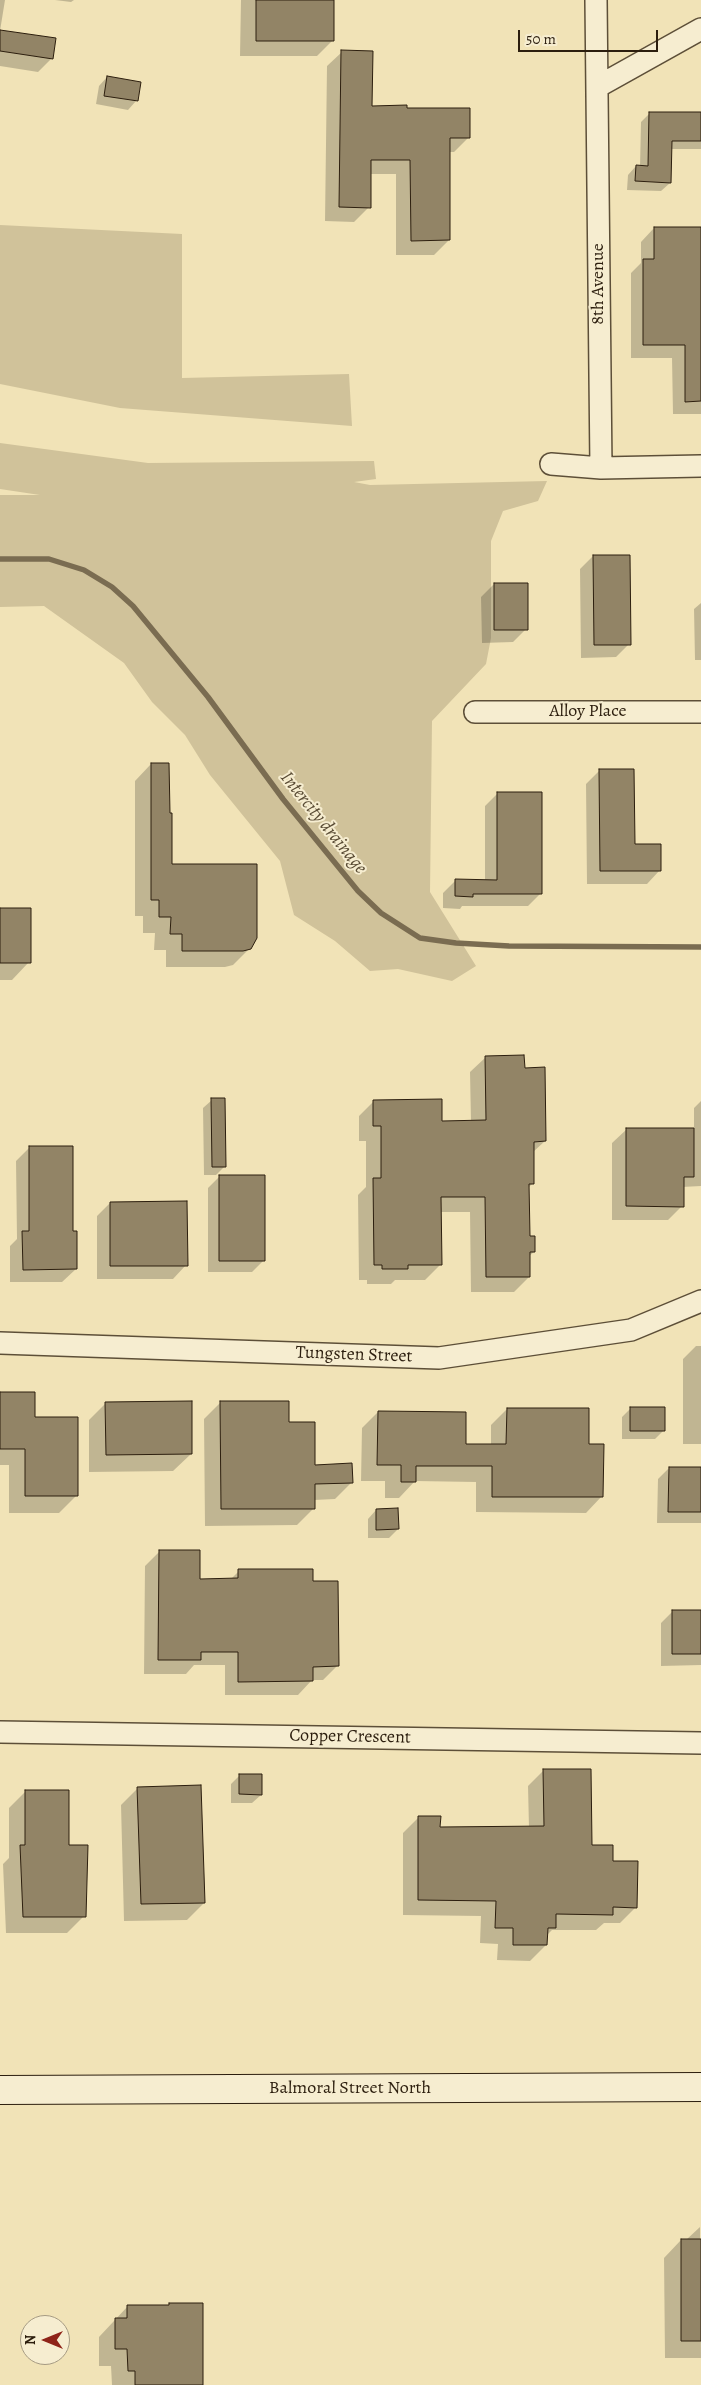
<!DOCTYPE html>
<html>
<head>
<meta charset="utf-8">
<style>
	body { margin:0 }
	#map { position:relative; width:701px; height:2385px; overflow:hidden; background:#f1e3b7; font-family:Alegreya,serif }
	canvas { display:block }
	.north { position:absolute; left:20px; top:2315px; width:50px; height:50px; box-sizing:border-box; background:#f6edd0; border:1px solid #a59a82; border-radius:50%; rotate:270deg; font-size:14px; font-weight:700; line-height:20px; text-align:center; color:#2c1e0e }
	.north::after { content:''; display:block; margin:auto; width:18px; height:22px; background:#8f2418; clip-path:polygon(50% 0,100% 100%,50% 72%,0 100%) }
	.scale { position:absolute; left:518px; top:30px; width:140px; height:22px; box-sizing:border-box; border:2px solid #2c1e0e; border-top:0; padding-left:6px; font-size:15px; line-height:18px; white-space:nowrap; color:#2c1e0e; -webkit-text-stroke:4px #f6edd0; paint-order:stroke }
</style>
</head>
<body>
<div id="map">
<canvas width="701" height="2385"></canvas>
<div class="north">N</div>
<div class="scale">50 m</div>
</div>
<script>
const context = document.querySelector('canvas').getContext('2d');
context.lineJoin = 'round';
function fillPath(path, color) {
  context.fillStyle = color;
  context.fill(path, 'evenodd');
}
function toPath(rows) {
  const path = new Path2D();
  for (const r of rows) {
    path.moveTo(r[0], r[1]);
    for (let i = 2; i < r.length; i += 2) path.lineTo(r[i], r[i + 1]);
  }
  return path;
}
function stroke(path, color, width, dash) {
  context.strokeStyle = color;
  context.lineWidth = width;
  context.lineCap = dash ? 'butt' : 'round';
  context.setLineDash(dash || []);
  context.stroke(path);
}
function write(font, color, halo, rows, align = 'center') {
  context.font = font + ' Alegreya,serif';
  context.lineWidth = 4;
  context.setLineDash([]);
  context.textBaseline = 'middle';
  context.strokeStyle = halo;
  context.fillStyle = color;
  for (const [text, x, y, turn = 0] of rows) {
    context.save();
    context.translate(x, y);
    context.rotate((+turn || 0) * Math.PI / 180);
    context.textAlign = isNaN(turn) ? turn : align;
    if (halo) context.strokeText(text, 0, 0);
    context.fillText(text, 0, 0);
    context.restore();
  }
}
fillPath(toPath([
	[0,225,182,234,182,378,349,374,352,426,120,408,0,384],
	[0,443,148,463,374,461,376,479,354,482,370,485,547,481,538,501,503,511,491,541,491,638,486,664,432,721,430,892,476,966,452,981,398,969,370,971,335,941,294,915,280,861,210,775,185,735,152,702,124,663,44,606,0,607,0,495,40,495,0,489]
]), '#d0c29a');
fillPath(toPath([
	[0,0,5,0,0,31,55,39,51,59,38,72,0,66],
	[55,0,74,0,71,2],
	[241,0,333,0,333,40,317,56,240,56],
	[342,52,371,107,406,109,469,137,454,152,449,152,449,240,434,255,396,255,396,174,370,174,369,207,354,222,325,221,327,66],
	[107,77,139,83,136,101,128,110,96,104,99,86],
	[650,113,701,113,701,149,671,149,670,183,661,191,627,190,628,175,636,166,640,167,641,122],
	[654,228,701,228,701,414,673,414,672,358,631,358,631,273,641,263,641,242],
	[593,556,629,644,616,657,581,658,580,569],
	[494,584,526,629,513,642,482,643,481,597],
	[701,603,701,660,695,660,694,609],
	[151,764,171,865,250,948,233,965,225,967,166,967,166,950,154,950,155,933,143,933,143,916,135,916,135,781],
	[600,770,634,846,660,870,647,884,587,884,586,784],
	[498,793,541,893,528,906,462,906,460,909,443,908,443,893,455,881,485,881,485,806],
	[0,910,29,962,12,980,0,980],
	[486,1057,523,1069,545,1141,532,1153,533,1183,528,1188,528,1237,534,1252,529,1256,529,1277,514,1292,471,1292,470,1212,440,1212,440,1265,425,1280,395,1280,391,1284,367,1284,367,1280,359,1280,358,1195,366,1187,366,1141,359,1141,359,1116,374,1101,441,1122,471,1122,470,1072],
	[212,1100,225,1166,216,1175,204,1175,203,1108],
	[701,1101,701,1186,682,1187,682,1206,668,1220,612,1220,612,1143,627,1129,694,1129,694,1108],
	[29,1148,72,1233,76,1269,62,1282,10,1282,10,1246,17,1239,16,1161],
	[219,1177,264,1260,252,1272,208,1272,208,1188],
	[110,1203,186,1265,173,1279,97,1279,97,1216],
	[696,1346,701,1346,701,1444,683,1444,683,1359],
	[0,1393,76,1496,59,1513,9,1513,9,1465,0,1465],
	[221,1402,288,1423,314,1467,352,1482,335,1499,314,1500,314,1508,297,1525,205,1526,204,1419],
	[106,1403,191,1454,173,1471,89,1472,89,1420],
	[631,1408,664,1430,655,1439,622,1439,622,1417],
	[507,1409,588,1445,602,1496,586,1513,476,1512,476,1482,415,1481,399,1498,385,1498,385,1481,361,1481,362,1428,378,1412,464,1445,491,1445,491,1425],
	[669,1468,701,1468,701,1523,657,1523,658,1479],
	[376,1510,398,1529,389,1538,368,1538,368,1519],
	[159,1552,199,1580,231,1579,239,1571,312,1582,338,1665,323,1680,312,1680,298,1695,225,1695,225,1665,194,1665,186,1674,144,1674,145,1566],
	[701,1611,701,1665,661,1666,661,1623,672,1612],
	[544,1770,591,1846,612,1862,636,1907,620,1923,604,1923,596,1930,552,1930,546,1936,546,1945,530,1961,497,1960,498,1944,480,1943,481,1916,403,1915,403,1833,419,1817,439,1828,529,1828,528,1786],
	[240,1775,261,1795,252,1803,231,1803,231,1784],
	[138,1788,204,1903,187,1920,124,1921,121,1805],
	[26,1791,68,1847,84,1916,67,1933,6,1933,3,1864,9,1858,9,1808],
	[700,2227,701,2358,665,2358,664,2258,681,2240,686,2240],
	[128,2306,201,2385,112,2385,111,2366,99,2366,99,2337]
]), '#0003');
stroke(toPath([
	[0,559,49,559,84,570,112,587,133,606,208,697,283,799,358,891,381,913,420,938,456,943,509,946,701,947]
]), '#7a6c51', 5.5);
const building = toPath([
	[256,0,334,0,334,41,256,41,256,0],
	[0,30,56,38,53,59,0,51,0,30],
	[341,50,373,51,372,106,407,105,407,108,470,108,470,138,450,138,450,240,411,241,410,160,371,160,371,208,339,207,341,50],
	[107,76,141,82,138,101,104,96,107,76],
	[649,112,701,112,701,141,672,141,671,183,635,181,636,165,648,166,649,112],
	[654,227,701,227,701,401,685,402,685,345,643,345,643,259,654,259,654,227],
	[593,555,630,555,631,645,594,645,593,555],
	[494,583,528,583,528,630,494,630,494,583],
	[151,763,169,763,170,813,172,813,172,864,257,864,257,938,251,949,243,951,182,951,182,934,170,934,171,917,159,917,159,900,151,900,151,763],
	[599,769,634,769,635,844,661,844,661,871,600,871,599,769],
	[497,792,542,792,542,894,473,894,473,897,455,896,455,879,497,880,497,792],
	[0,908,31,908,31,963,0,963,0,908],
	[524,1055,525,1068,545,1067,546,1141,534,1142,534,1184,529,1184,530,1236,535,1236,535,1252,530,1252,530,1277,486,1277,485,1197,441,1197,442,1265,408,1265,408,1269,382,1269,382,1265,374,1265,373,1178,381,1178,381,1126,373,1126,373,1100,442,1099,442,1121,486,1120,485,1056,524,1055],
	[211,1098,225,1098,226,1167,212,1167,211,1098],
	[626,1128,694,1128,694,1177,684,1177,684,1207,626,1206,626,1128],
	[29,1146,73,1146,73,1231,77,1231,77,1269,23,1270,22,1231,29,1231,29,1146],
	[219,1175,265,1175,265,1261,219,1261,219,1175],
	[187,1201,188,1266,110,1266,110,1202,187,1201],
	[0,1392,35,1392,35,1417,78,1417,78,1496,25,1496,25,1449,0,1449,0,1392],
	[192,1401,192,1454,106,1455,105,1402,192,1401],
	[220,1401,289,1401,289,1422,315,1422,315,1465,352,1463,353,1483,315,1484,315,1509,221,1509,220,1401],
	[630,1407,665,1407,665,1431,630,1431,630,1407],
	[507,1408,589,1408,589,1444,604,1444,603,1497,492,1497,492,1466,416,1466,416,1482,401,1482,401,1465,377,1465,378,1411,466,1412,466,1444,506,1444,507,1408],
	[669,1467,701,1467,701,1512,668,1512,669,1467],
	[398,1508,399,1529,376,1530,376,1509,398,1508],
	[159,1550,200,1550,200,1579,238,1578,238,1569,313,1569,313,1581,338,1581,339,1666,313,1667,313,1681,238,1682,238,1652,201,1652,201,1660,158,1660,159,1550],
	[672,1610,701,1610,701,1654,672,1654,672,1610],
	[543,1769,591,1769,592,1845,613,1845,613,1861,638,1861,637,1908,613,1907,613,1915,556,1914,556,1928,548,1928,547,1945,513,1945,513,1928,495,1928,496,1901,418,1900,418,1816,441,1816,440,1827,544,1826,543,1769],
	[239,1774,262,1774,262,1795,239,1794,239,1774],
	[201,1785,205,1903,141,1904,137,1787,201,1785],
	[25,1790,69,1790,69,1845,88,1845,86,1917,23,1917,20,1845,25,1845,25,1790],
	[681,2239,701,2239,701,2341,681,2341,681,2239],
	[169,2303,203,2303,203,2385,135,2385,135,2371,128,2371,127,2349,115,2349,115,2318,127,2318,127,2305,169,2305,169,2303]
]);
fillPath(building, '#928466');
stroke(building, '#2c1e0e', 1);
const minor = toPath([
	[596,0,601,468],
	[597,87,701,29],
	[551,464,601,468,701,466],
	[475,712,701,712],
	[0,1343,439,1358,631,1330,701,1301],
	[0,1732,701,1743]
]);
const secondary = toPath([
	[0,2090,701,2087]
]);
stroke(minor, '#5d4f38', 24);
stroke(secondary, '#2c1e0e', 30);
stroke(minor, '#f6edd0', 21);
stroke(secondary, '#f6edd0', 28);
write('18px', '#2c1e0e', '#f6edd0', [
	["8th Avenue",599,284,-90],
	["Alloy Place",588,712],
	["Tungsten Street",354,1355,2],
	["Copper Crescent",350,1737,1],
	["Balmoral Street North",350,2089]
]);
write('italic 19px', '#5a4c35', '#f6edd0', [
	["Intercity drainage",323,823,51]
]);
</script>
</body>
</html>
